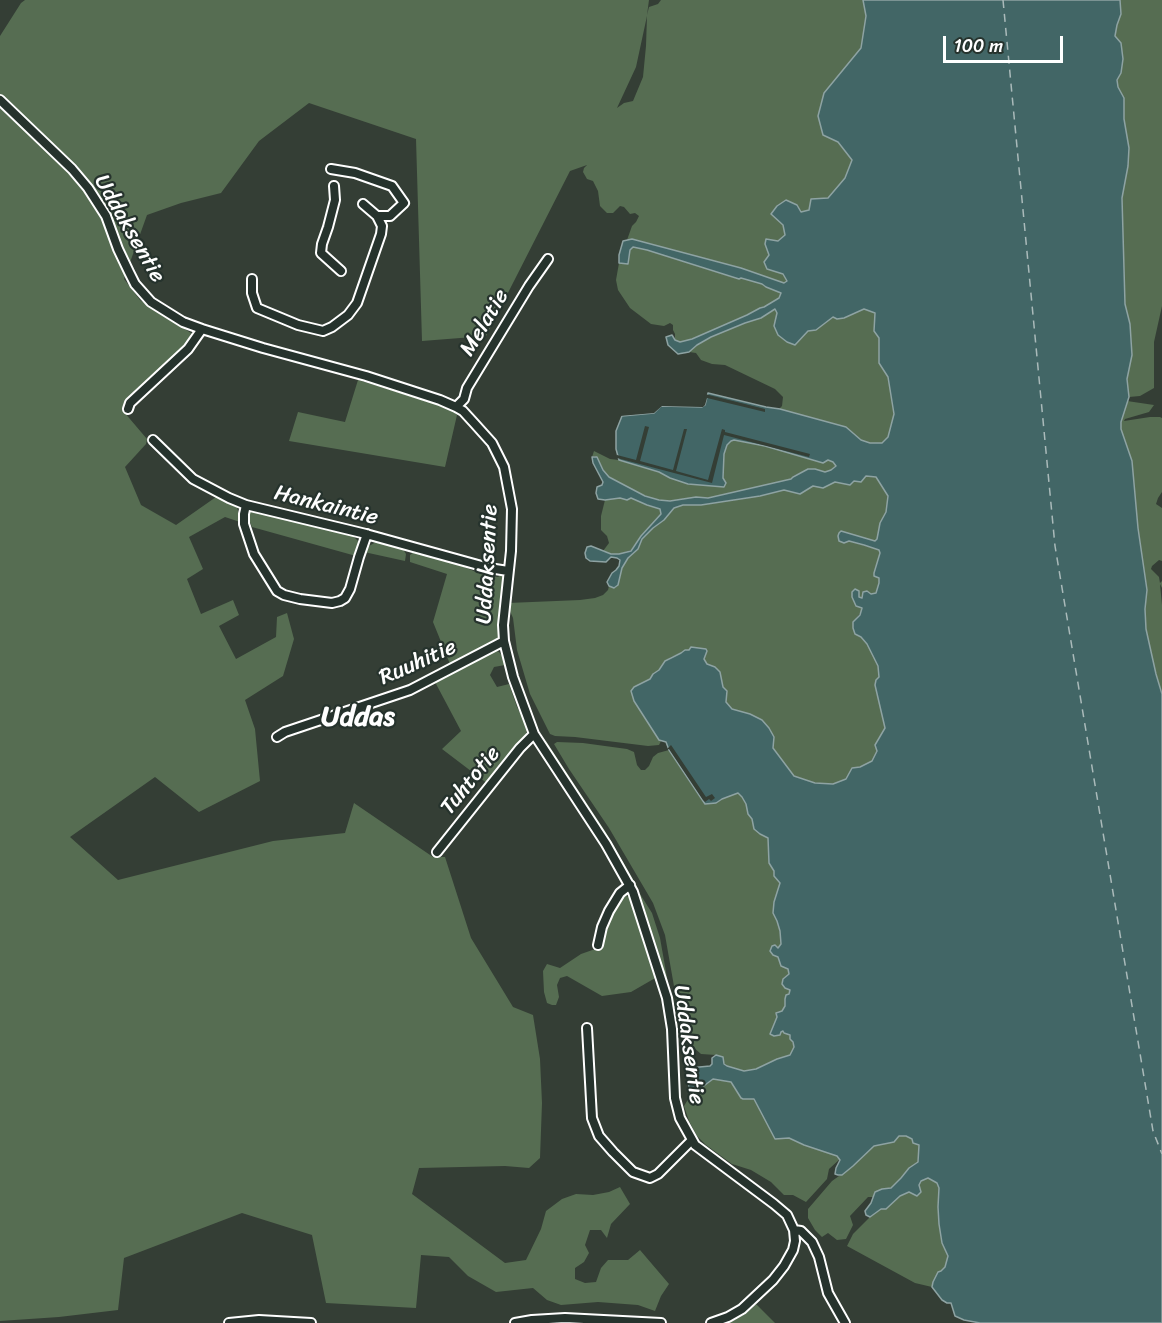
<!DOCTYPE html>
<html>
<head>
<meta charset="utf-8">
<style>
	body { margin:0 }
	#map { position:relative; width:1162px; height:1323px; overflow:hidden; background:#343e35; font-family:Sriracha,sans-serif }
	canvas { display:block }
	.scale { position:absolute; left:943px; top:36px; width:120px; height:27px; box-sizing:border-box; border:3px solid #fff; border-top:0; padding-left:8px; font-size:18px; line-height:21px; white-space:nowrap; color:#fff; -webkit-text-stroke:4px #26332d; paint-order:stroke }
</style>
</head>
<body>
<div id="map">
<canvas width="1162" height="1323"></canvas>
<div class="scale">100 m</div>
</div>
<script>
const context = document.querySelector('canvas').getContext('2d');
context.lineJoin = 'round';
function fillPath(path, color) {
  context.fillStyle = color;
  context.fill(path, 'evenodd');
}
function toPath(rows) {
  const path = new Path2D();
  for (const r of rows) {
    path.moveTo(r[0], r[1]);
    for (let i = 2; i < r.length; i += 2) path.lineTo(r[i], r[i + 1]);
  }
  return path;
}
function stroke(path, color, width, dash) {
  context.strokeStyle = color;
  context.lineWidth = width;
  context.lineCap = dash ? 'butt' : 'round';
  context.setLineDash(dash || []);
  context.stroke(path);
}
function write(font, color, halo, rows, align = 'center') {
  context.font = font + ' Sriracha,sans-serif';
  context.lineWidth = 4.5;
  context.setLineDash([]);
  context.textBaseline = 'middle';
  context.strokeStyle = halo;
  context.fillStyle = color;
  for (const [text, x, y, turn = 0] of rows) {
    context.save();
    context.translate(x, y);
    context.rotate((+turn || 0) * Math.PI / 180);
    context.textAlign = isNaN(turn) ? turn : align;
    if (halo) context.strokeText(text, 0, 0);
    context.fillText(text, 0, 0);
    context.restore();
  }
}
fillPath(toPath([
	[25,0,649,0,647,15,649,7,658,4,661,0,1162,0,1162,306,1154,342,1154,388,1140,396,1129,397,1127,401,1154,405,1149,412,1125,419,1124,421,1150,417,1160,417,1162,418,1162,492,1158,498,1156,504,1162,508,1162,561,1159,560,1152,566,1151,569,1159,577,1160,583,1162,581,1162,588,1160,584,1162,605,1162,943,863,137,797,289,741,268,632,239,627,240,632,226,636,222,639,216,635,213,630,214,624,207,620,206,613,213,607,213,600,206,598,191,593,181,587,179,583,172,584,168,587,165,570,171,486,336,422,341,416,139,309,103,259,141,221,193,181,203,147,215,124,279,140,300,191,333,188,342,125,402,124,412,147,439,146,444,125,467,141,505,176,525,216,497,237,506,240,522,225,517,189,537,203,569,187,579,201,614,233,600,239,615,219,626,236,659,276,637,277,617,287,613,294,639,283,676,245,700,255,729,260,781,199,812,155,777,70,837,118,880,273,841,345,833,354,803,433,857,445,857,471,938,513,1007,533,1015,540,1059,542,1103,540,1158,529,1168,505,1166,419,1168,412,1194,505,1263,526,1260,541,1229,546,1211,562,1199,576,1194,593,1195,609,1192,620,1187,630,1204,611,1224,607,1238,601,1230,590,1230,585,1245,589,1253,584,1262,575,1268,575,1279,585,1283,596,1282,601,1268,608,1260,628,1260,640,1250,669,1284,661,1296,655,1311,638,1305,598,1302,561,1305,547,1300,533,1288,496,1292,468,1276,449,1257,421,1255,416,1308,326,1303,312,1235,242,1213,124,1258,118,1310,59,1317,0,1321,0,36,21,3],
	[647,16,646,46,643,77,633,101,624,103,617,108,636,67],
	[633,247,647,250,738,279,741,278,762,284,766,287,781,293,781,295,779,298,764,307,760,308,747,315,692,339,680,343,675,340,675,334,673,330,673,325,670,323,664,326,651,324,630,308,618,290,616,280,619,263,628,264,630,250],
	[790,300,837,309,875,309,893,370,896,434,876,448,777,411,782,406,783,397,775,389,725,365,712,364,701,360,696,353,689,352,697,345,711,337,745,323,761,318],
	[358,380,436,404,452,410,457,415,445,467,289,441,298,412,345,422],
	[734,440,765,446,823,463,828,460,833,462,836,465,831,470,825,472,815,469,808,469,793,476,792,479,708,498,696,497,670,501,659,500,645,496,608,477,595,456,592,457,594,451,610,459,619,460,659,472,670,478,724,487,726,483,723,478,724,454,727,445,731,441],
	[865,476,876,477,895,489,898,544,849,541,879,550,891,588,862,598,859,597,856,606,862,607,862,611,853,622,861,637,867,644,874,658,929,634,872,761,860,767,846,779,833,784,815,783,786,773,725,702,727,691,723,687,722,681,714,667,707,664,704,659,707,651,689,650,671,657,665,661,659,670,653,674,650,679,634,687,634,701,661,741,659,745,648,746,575,737,555,736,550,734,530,694,517,650,513,618,510,611,507,608,508,603,580,600,595,598,603,595,608,590,609,586,615,588,618,585,622,568,628,558,638,549,642,539,653,528,664,520,674,508,683,505,701,505,760,496,784,490,800,494,813,486,823,488,835,482,850,485,854,481],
	[631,497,647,505,660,509,661,514,641,536,631,550,619,554,611,554,603,551,609,543,607,536,601,530,601,516,605,500,620,498,627,500],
	[250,510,351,534,359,542,359,546,356,556,252,527,247,515],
	[376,542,383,542,403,549,406,554,405,561,364,552,369,546],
	[415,551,457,564,481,574,498,577,502,574,504,575,499,613,500,633,498,638,495,641,450,664,433,622,447,574,410,562,410,555],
	[495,650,499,652,504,658,505,665,494,667,490,675,497,687,509,684,517,707,528,728,524,739,488,784,442,749,461,731,435,682],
	[546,741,605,831,637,886,635,888,604,833,544,743],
	[557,742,583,743,627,749,634,752,637,765,641,770,645,770,649,766,653,757,658,753,669,750,702,800,715,803,732,794,746,793,792,869,789,974,783,979,782,984,785,988,790,990,785,1006,782,1011,777,1012,778,1016,771,1031,783,1031,790,1035,794,1047,790,1055,777,1059,756,1069,744,1071,727,1066,716,1055,701,1054,692,1046,689,1036,691,1023,680,1032,678,1009,665,935,653,903,609,828,569,769,554,744],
	[637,894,640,894,652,913,660,938,671,1000,651,932],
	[626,896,629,897,657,977,631,992,602,996,567,976,560,978,557,985,559,997,556,1005,552,1005,547,1003,544,992,543,971,547,964,560,968,581,954,601,947,603,945,608,920,613,908,623,898],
	[713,1079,731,1082,741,1098,744,1099,754,1099,779,1139,785,1137,789,1138,804,1145,837,1156,840,1159,829,1169,827,1179,806,1202,793,1195,784,1195,771,1182,751,1170,732,1164,706,1145,697,1136,689,1121,684,1106,693,1091,697,1091],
	[898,1136,906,1136,912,1139,913,1143,919,1145,918,1162,909,1168,901,1178,891,1188,875,1192,873,1197,868,1197,850,1216,853,1225,846,1239,837,1240,828,1233,822,1237,815,1230,808,1218,808,1209,832,1181,853,1166,874,1146,894,1142],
	[928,1178,937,1183,939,1188,942,1243,948,1256,945,1267,933,1282,932,1287,915,1283,847,1246,853,1234,870,1217,881,1209,886,1209,900,1196,909,1192,918,1196,919,1185,921,1181],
	[756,1304,775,1323,729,1323,745,1314]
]), '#566d52');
const water = toPath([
	[863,0,1120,0,1121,14,1117,25,1115,36,1121,43,1123,59,1121,73,1117,80,1118,87,1124,98,1124,119,1129,148,1128,166,1122,198,1125,304,1130,324,1132,355,1127,379,1129,397,1121,422,1121,429,1132,461,1138,528,1147,590,1145,609,1146,629,1156,674,1162,694,1162,1323,980,1323,964,1320,955,1316,951,1303,947,1303,942,1300,932,1287,933,1282,938,1272,941,1271,945,1267,948,1256,942,1243,939,1224,938,1207,939,1188,937,1183,928,1178,921,1181,919,1185,921,1192,917,1196,909,1192,900,1196,886,1209,881,1209,870,1217,866,1215,865,1211,871,1203,875,1192,882,1189,891,1188,901,1178,909,1168,918,1162,919,1145,913,1143,912,1139,906,1136,899,1136,894,1142,874,1146,853,1166,842,1175,838,1175,835,1174,836,1168,840,1160,837,1156,804,1145,789,1138,775,1139,754,1099,743,1099,741,1098,731,1082,713,1079,697,1091,693,1091,689,1088,687,1072,689,1068,710,1066,712,1064,712,1058,716,1055,723,1057,724,1064,727,1066,744,1071,756,1069,777,1059,790,1055,794,1047,793,1042,790,1039,790,1035,784,1033,783,1031,781,1032,780,1035,774,1036,770,1034,777,1017,776,1013,782,1011,785,1006,785,999,786,995,789,994,790,990,785,988,782,984,783,979,789,974,788,969,781,966,778,957,773,955,770,951,772,946,775,945,778,948,781,944,780,931,777,921,773,913,774,902,780,883,774,876,774,871,769,863,768,838,760,834,754,829,752,819,748,814,746,804,742,797,738,793,722,799,716,803,705,804,669,750,666,742,659,740,634,701,631,691,634,687,650,679,653,674,659,670,665,661,681,653,685,650,689,650,691,647,706,649,707,651,704,659,707,664,715,667,720,672,723,687,727,691,726,702,732,709,750,714,762,720,769,728,774,737,773,748,794,776,815,783,833,784,846,779,852,768,860,767,872,761,877,751,875,745,885,728,875,685,876,680,879,677,878,666,867,644,861,637,855,634,853,628,853,622,860,615,862,608,856,606,852,597,852,592,855,589,859,591,859,597,862,598,863,592,867,591,871,594,876,593,879,583,879,578,874,576,874,573,880,553,879,550,864,545,849,541,844,543,839,541,838,536,839,533,841,531,875,541,877,539,880,523,886,512,888,496,876,477,866,476,861,482,854,481,850,485,835,482,823,488,813,486,800,494,784,490,760,496,701,505,683,505,674,508,664,520,653,528,642,539,638,549,628,558,622,568,618,585,614,588,609,586,607,582,612,573,616,570,619,566,620,560,617,558,611,557,606,562,590,561,586,558,585,553,587,547,591,546,611,554,619,554,631,551,641,536,661,514,660,509,647,505,631,498,627,500,620,498,605,500,598,499,596,493,597,487,602,485,603,482,593,463,592,457,597,457,603,470,609,477,645,496,659,500,670,501,696,497,708,498,791,479,793,477,808,469,815,469,825,472,831,470,836,466,833,462,828,460,823,463,765,446,734,440,731,441,727,445,724,454,723,478,726,483,724,487,688,484,670,478,659,472,619,460,616,449,616,431,622,416,654,413,661,406,702,407,705,405,708,393,766,407,780,409,846,427,861,440,870,443,882,443,888,437,894,414,888,377,879,363,879,338,874,331,875,313,864,309,844,318,837,319,833,317,816,330,808,331,795,345,787,342,778,335,774,326,777,313,775,309,761,318,745,323,711,337,697,345,689,352,678,354,668,345,666,337,672,335,675,340,680,342,692,339,747,315,760,308,764,307,779,298,781,293,766,287,762,284,741,278,739,279,647,250,633,247,630,250,628,264,619,263,619,255,623,241,632,239,741,268,784,283,787,281,783,274,767,269,764,262,769,255,765,244,766,239,778,241,785,235,783,225,771,214,777,206,786,200,797,205,801,212,809,210,811,199,828,198,845,178,852,160,838,142,823,135,818,116,824,93,861,48,866,16,863,0]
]);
fillPath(water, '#426666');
stroke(water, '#8ea3a3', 1.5);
fillPath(toPath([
	[705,394,765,409,765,412,707,398,705,405,703,407,662,406,654,413,619,416,621,413,653,411,660,404,702,405],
	[645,426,649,427,640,461,673,470,684,429,687,429,676,471,708,480,722,429,725,430,725,432,810,454,809,457,724,435,712,483,617,458,617,455,636,460],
	[671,745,706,797,712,794,715,798,711,801,709,799,705,802,703,800,669,749,666,750]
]), '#343e35');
stroke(toPath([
	[1003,0,1055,546,1153,1131,1162,1154]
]), '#aababa', 1.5, [8, 6]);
const street = toPath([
	[0,100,72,169,88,188,106,216,118,249,129,272,135,284,151,302,183,322,202,329,263,348,366,376,440,400,456,407,463,411,474,423,492,443,504,467,512,509,511,551,503,625,504,641,513,677,534,734,606,844,633,892,667,998,672,1029,675,1098,680,1118,695,1145,774,1204,787,1215,794,1230,795,1241,793,1250,784,1266,773,1280,742,1309,728,1317,711,1323],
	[331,169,355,173,392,186,404,203,390,216,377,216,363,204],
	[334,186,335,200,328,227,322,244,321,253,341,271],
	[252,279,252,293,257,308,298,325,323,331,332,327,348,315,357,303,381,234,382,226,377,216],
	[456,407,464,399,467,388,529,286,548,259],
	[128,409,130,403,188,349,202,329],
	[153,440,193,479,229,498,246,505,366,534,489,568,508,571],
	[246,505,244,514,244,524,254,554,277,591,284,595,300,599,332,603,340,601,345,598,350,589,359,557,367,534],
	[277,737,285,732,410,690,504,641],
	[437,852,520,748,534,734],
	[598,945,602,927,609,911,620,893,630,885],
	[587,1028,592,1118,599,1136,613,1152,633,1172,650,1178,658,1174,692,1140],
	[794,1230,801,1231,812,1242,819,1257,828,1293,845,1323],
	[229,1323,259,1320,311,1323],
	[515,1323,532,1320,565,1318,661,1323]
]);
stroke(street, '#fff', 12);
stroke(street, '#26332d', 8);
write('22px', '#fff', '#26332d', [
	["Uddaksentie",129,229,60],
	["Melatie",485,323,-59],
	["Hankaintie",326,506,14],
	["Uddaksentie",488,564,-87],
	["Ruuhitie",418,663,-24],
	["Tuhtotie",471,781,-51],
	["Uddaksentie",688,1045,82]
]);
write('bold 28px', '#fff', '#26332d', [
	["Uddas",358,718]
]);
</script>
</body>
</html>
